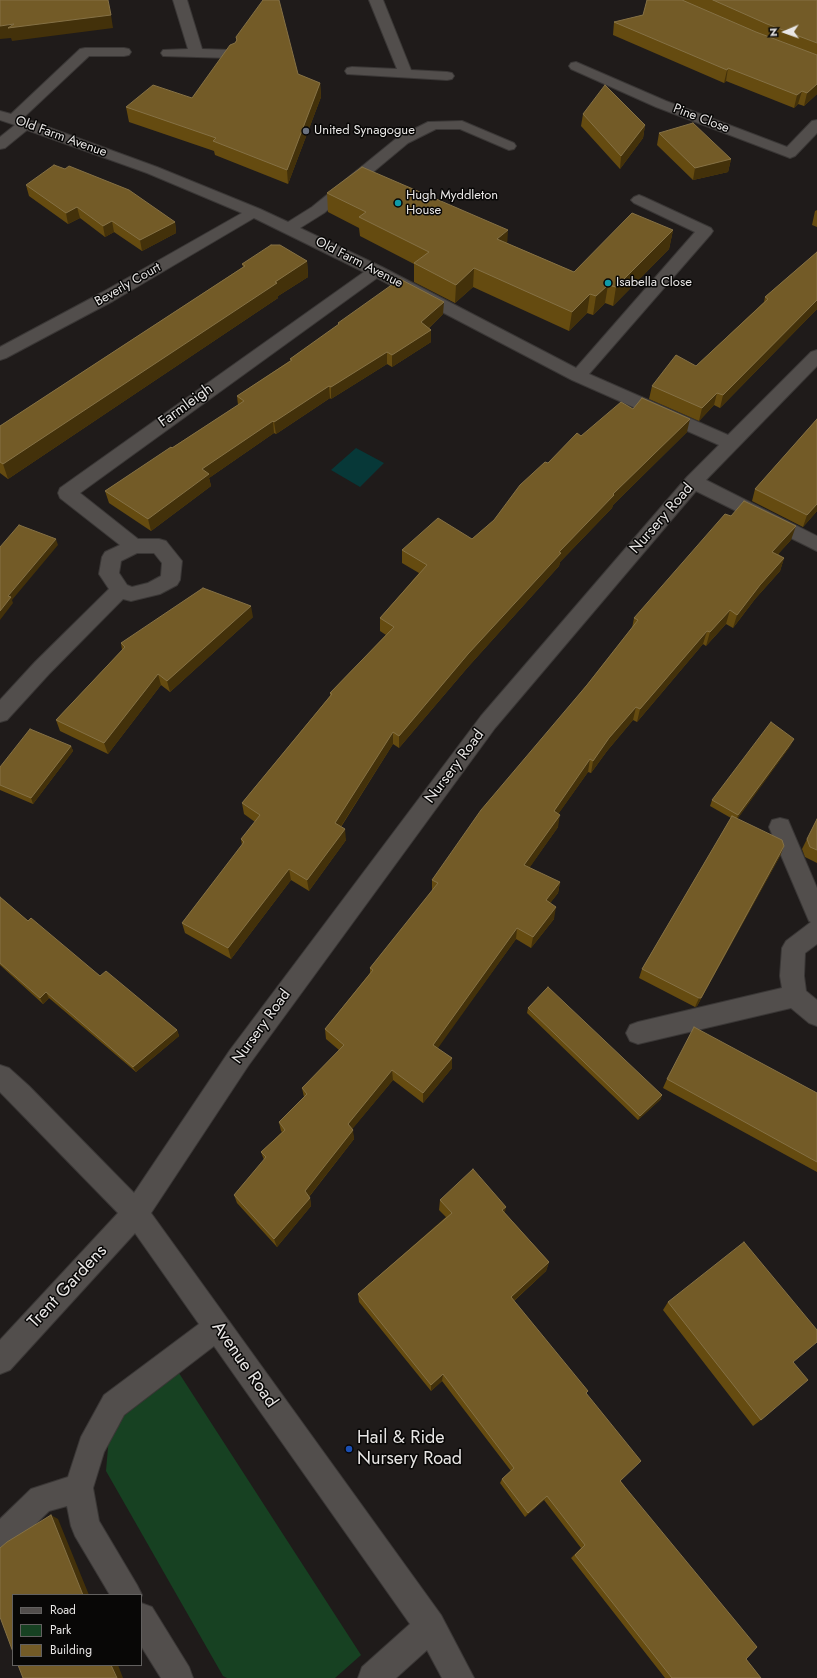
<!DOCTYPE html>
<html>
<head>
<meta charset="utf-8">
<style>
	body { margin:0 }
	#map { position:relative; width:817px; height:1678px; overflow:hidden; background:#1f1b1a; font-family:Jost,sans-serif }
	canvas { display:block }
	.legend { position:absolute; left:12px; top:1594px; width:130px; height:72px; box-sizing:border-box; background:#080706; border:1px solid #62605f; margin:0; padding:5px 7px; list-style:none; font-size:12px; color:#e8e6e5 }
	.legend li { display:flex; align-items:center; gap:8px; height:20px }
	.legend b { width:20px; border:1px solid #62605f }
	.north { position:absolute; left:765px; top:12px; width:40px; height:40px; -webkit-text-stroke:3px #080706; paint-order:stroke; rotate:268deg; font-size:11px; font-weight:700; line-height:16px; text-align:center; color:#e8e6e5 }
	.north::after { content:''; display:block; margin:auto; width:14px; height:18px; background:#e8e6e5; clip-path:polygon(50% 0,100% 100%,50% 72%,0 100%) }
</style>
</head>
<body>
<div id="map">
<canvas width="817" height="1678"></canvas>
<ul class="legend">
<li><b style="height:5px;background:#524e4c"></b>Road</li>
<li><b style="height:11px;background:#174122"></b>Park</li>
<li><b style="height:11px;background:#735b27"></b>Building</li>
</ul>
<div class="north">N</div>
</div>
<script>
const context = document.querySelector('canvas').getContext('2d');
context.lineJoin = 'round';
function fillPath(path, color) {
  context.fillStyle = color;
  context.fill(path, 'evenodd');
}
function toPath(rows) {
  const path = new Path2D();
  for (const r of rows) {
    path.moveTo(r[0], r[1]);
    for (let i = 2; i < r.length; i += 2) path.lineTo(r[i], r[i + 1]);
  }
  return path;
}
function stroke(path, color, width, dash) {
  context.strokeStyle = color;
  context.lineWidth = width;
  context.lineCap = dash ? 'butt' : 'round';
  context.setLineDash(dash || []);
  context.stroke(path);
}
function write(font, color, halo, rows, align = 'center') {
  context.font = font + ' Jost,sans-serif';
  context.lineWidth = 3;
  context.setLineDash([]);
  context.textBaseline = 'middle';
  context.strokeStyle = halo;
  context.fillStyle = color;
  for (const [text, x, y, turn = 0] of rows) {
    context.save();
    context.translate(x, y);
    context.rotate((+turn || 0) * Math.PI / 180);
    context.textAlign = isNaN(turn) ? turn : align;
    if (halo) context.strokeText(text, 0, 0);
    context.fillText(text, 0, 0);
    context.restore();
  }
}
fillPath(toPath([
	[177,1370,361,1655,335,1678,227,1678,223,1676,106,1471,109,1436,130,1404]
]), '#174122');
fillPath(toPath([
	[356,448,384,463,360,487,331,470]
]), '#073838');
const minor = toPath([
	[173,0,187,0,202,49,230,50,235,51,237,54,235,57,230,58,163,56,161,53,163,50,188,49,173,0],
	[369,0,383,0,411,70,447,72,452,73,454,76,452,79,447,80,347,74,345,71,347,68,352,67,397,69,369,0],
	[85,48,124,48,129,49,131,52,129,55,124,56,89,56,23,118,157,167,260,209,288,222,312,207,398,137,428,122,462,121,514,143,516,146,514,149,509,150,460,129,436,129,408,143,324,213,300,228,382,267,576,368,695,232,634,203,631,200,634,197,639,195,644,197,711,228,713,231,711,234,589,374,728,435,811,352,817,350,817,366,706,480,817,536,817,551,696,491,495,728,248,1066,151,1213,441,1615,474,1678,442,1678,427,1650,396,1678,358,1678,362,1667,410,1624,214,1346,124,1415,104,1452,93,1488,99,1521,137,1585,142,1595,141,1597,141,1595,110,1595,75,1536,71,1526,67,1506,49,1511,10,1549,0,1554,0,1519,31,1489,68,1477,81,1437,104,1395,199,1324,135,1233,10,1370,0,1374,0,1340,118,1213,0,1092,0,1065,9,1068,29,1086,134,1193,230,1050,481,716,687,477,719,445,572,380,377,278,80,493,138,539,159,539,166,541,182,561,180,580,177,585,160,594,131,601,123,599,49,674,7,720,0,722,0,700,35,662,109,589,99,574,102,557,105,552,120,545,60,498,58,493,60,488,364,272,254,218,113,301,6,358,0,360,0,347,101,293,242,213,147,173,27,130,5,148,0,149,0,137,15,125,0,120,0,111,11,114,80,49,85,48],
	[137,553,154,553,162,563,161,576,148,583,132,587,127,585,119,573,121,561,137,553],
	[576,62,666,101,787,147,812,121,817,120,817,133,795,156,790,158,785,156,656,107,571,69,569,66,571,63,576,62],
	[780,818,788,820,817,888,817,944,805,953,804,976,806,991,817,1000,817,1026,809,1023,791,1008,638,1044,630,1041,626,1033,630,1025,638,1022,782,988,780,976,782,948,786,941,811,922,809,921,806,914,769,827,772,820,780,818],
	[141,1603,152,1607,189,1667,193,1678,161,1678,141,1646,141,1603]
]);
stroke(minor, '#3a3736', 2);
fillPath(minor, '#524e4c');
fillPath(toPath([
	[647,0,817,0,817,94,804,106,798,104,794,108,726,81,724,83,613,35,614,22,643,15],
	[236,37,298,74,320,83,321,97,288,184,215,155,214,151,129,122,126,107,192,98,235,43,236,41],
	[583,114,645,125,643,138,620,169,581,126],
	[659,133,731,159,728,172,693,180,657,145],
	[26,185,175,222,176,233,142,251,114,232,105,237,80,218,68,224,29,196],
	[327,193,507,243,574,272,673,230,669,249,613,306,605,303,593,315,587,313,569,331,473,287,455,303,414,282,414,264,360,236,359,228,328,212],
	[817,210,817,227,812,225,815,211],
	[817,252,817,309,720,408,714,405,699,421,649,399,652,386,696,366,764,302,765,297],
	[307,261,308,277,278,296,278,298,8,479,0,473,0,426,243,267,242,264],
	[443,314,429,328,431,330,431,342,392,367,387,364,331,399,330,398,276,434,274,433,209,478,211,486,151,531,109,503,105,491,238,405,237,396,291,360,290,359,338,325,338,323],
	[633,409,687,432,613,505,612,508,560,562,559,566,468,667,399,748,393,744,341,827,346,840,309,891,291,880,231,959,185,933,182,923,242,845,241,839,255,822,244,814,242,803,330,696,330,693,386,635,380,631,380,618,419,573,402,563,402,550,472,539,494,520,548,463,581,436],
	[817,419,817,511,803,527,752,501,755,489],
	[791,540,778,554,784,558,780,571,755,599,733,628,726,624,706,646,703,644,637,722,633,720,607,751,591,773,588,772,558,814,558,827,529,868,560,882,558,893,550,903,554,919,531,948,516,939,437,1048,452,1058,452,1068,423,1103,393,1080,352,1129,354,1139,309,1197,310,1198,311,1206,277,1247,237,1203,234,1195,264,1160,261,1152,282,1132,281,1131,279,1122,304,1097,302,1088,339,1050,326,1039,325,1029,370,973,370,968,432,891,432,880,632,628,634,618],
	[253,617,170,692,161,685,108,754,60,731,56,720,122,650,121,643],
	[791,745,737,819,784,846,780,856,697,1006,695,1007,639,978,642,969,731,818,710,806,712,800],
	[71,746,73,751,33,804,0,790,0,767],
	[817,819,817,863,805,857,802,849],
	[0,897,28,921,100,976,177,1030,179,1036,136,1072,49,998,43,1004,0,965],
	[528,1008,661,1099,638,1120,527,1013],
	[667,1079,817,1093,817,1172,663,1088],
	[440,1200,505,1213,549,1262,546,1271,514,1301,587,1394,621,1481,746,1659,761,1678,665,1678,571,1558,581,1548,544,1500,525,1517,500,1483,502,1479,511,1471,442,1381,431,1391,359,1302,358,1294,446,1217,439,1210],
	[668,1302,793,1362,761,1420,753,1426,663,1310]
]), '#654b10');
fillPath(toPath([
	[111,15,113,28,12,41,11,38,0,39,0,26],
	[728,68,726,81,724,83,727,70],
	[320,83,321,97,288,184,287,170],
	[817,84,817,94,804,106,807,93],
	[802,91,798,104,794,108,797,95],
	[645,125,643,138,620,169,621,156],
	[731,159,728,172,693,180,695,168],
	[77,207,80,218,68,224,66,213],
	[112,221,114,232,105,237,103,226],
	[175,222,176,233,142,251,140,240],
	[508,230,507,248,497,239],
	[673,230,669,249,613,306,616,287],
	[307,261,308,277,278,296,278,298,8,479,3,464],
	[474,268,473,287,455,303,456,285],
	[608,285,605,303,593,315,596,296],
	[590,294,587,313,569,331,572,312],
	[817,300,817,309,720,408,723,395],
	[444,302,443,314,421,335,421,322],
	[431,330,431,342,392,367,392,355],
	[387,352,387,364,331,399,331,387],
	[329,386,330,398,276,434,274,422],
	[717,393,714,405,699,421,702,408],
	[690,419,687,432,613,505,612,508,560,562,559,566,468,667,399,748,399,736,468,654,559,552,613,494],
	[273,421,274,433,209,478,211,486,151,531,148,519,202,469],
	[817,504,817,511,803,527,807,515],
	[796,526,791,540,768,565,772,552],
	[56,539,58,545,12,600,13,603,0,620,0,611,8,596],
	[784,558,780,571,755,599,733,628,737,615,760,585],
	[251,606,253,617,170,692,167,681],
	[730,610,726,624,706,646,710,632],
	[707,631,703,644,637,722,640,709],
	[158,674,161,685,108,754,104,743],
	[636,707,633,720,607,751,591,773,593,761,609,738],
	[393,732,393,744,336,834,335,823],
	[794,739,791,745,736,821,738,815],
	[71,746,73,751,33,804,31,798],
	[590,759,588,772,552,823,554,811],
	[560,815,558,827,523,877,524,865],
	[345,829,346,840,309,891,307,880],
	[784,846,780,856,697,1006,695,1007,699,998],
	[289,869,291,880,231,959,228,948],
	[560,882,558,893,544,911,546,900],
	[556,907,554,919,531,948,533,937],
	[517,928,516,939,433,1055,433,1045],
	[46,992,49,998,43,1004,40,998],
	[177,1030,179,1036,136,1072,133,1067],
	[452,1058,452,1068,423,1103,423,1093],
	[392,1070,393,1080,349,1133,348,1124],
	[662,1095,661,1099,638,1120,640,1116],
	[353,1130,354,1139,307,1199,305,1191],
	[310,1198,311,1206,277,1247,274,1239],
	[506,1207,504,1217,502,1210],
	[549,1262,546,1271,509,1305,511,1297],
	[443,1374,442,1381,431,1391,431,1385],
	[547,1496,544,1500,525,1517,528,1513],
	[51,1515,58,1519,89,1595,83,1595],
	[111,1665,118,1665,123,1678,117,1678]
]), '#43310a');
const building = toPath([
	[0,0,108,0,111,15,8,28,14,24,0,26,0,0],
	[263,0,279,0,298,74,320,83,287,170,213,141,216,138,126,107,153,85,192,98,230,45,235,43,237,40,236,37,263,0],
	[647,0,682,0,756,32,817,55,817,84,807,93,802,91,797,95,728,68,727,70,614,22,643,15,647,0],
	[713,0,817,0,817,43,767,24,713,0],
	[605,85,645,125,621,156,583,114,605,85],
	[693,123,731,159,695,168,659,133,693,123],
	[54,165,65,169,69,166,129,190,175,222,140,240,112,221,103,226,77,207,66,213,26,185,54,165],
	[362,167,508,230,497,239,574,272,632,213,673,230,616,287,608,285,596,296,590,294,572,312,474,268,456,285,414,263,429,252,359,217,366,212,327,193,362,167],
	[271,245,280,245,307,261,275,282,277,283,3,464,0,462,0,426,245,266,242,264,271,245],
	[817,252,817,300,723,395,717,393,702,408,652,386,676,355,696,366,768,299,765,297,817,252],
	[400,279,444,302,421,322,431,330,392,355,387,352,331,387,329,386,274,422,273,421,202,469,209,474,148,519,105,491,171,447,172,448,244,401,237,396,292,360,290,359,339,324,338,323,400,279],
	[642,398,690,419,613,494,614,495,559,552,561,553,468,654,399,736,393,732,335,823,345,829,307,880,289,869,228,948,182,923,244,842,241,839,260,815,242,803,332,694,330,693,394,627,380,618,427,565,402,550,438,518,472,539,494,520,520,485,545,462,548,463,577,433,581,436,621,402,633,409,642,398],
	[817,419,817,504,807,515,755,489,817,419],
	[744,501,796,526,772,552,784,558,760,585,737,615,730,610,710,632,707,631,640,709,636,707,609,738,593,761,590,759,554,811,560,815,524,865,560,882,546,900,556,907,533,937,517,928,433,1045,452,1058,423,1093,392,1070,348,1124,353,1130,305,1191,310,1198,274,1239,234,1195,266,1157,261,1152,285,1130,279,1122,307,1094,302,1088,344,1045,325,1029,373,970,370,968,438,883,432,880,481,810,587,685,638,620,634,618,725,514,731,516,744,501],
	[19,525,56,539,8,596,11,597,0,611,0,547,19,525],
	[203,588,251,606,167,681,158,674,104,743,56,720,125,647,121,643,203,588],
	[771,722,794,739,738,815,712,800,771,722],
	[30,729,71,746,31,798,0,785,0,767,30,729],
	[732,816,782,840,784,846,701,998,699,998,642,969,732,816],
	[817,819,817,850,810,847,807,839,817,819],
	[0,897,28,921,31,918,100,976,106,971,177,1030,133,1067,46,992,40,998,0,963,0,897],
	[548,987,662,1095,640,1116,528,1008,548,987],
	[694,1027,817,1093,817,1162,667,1079,694,1027],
	[473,1169,506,1207,502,1210,549,1262,511,1297,588,1391,586,1393,641,1461,620,1481,757,1647,746,1659,761,1678,672,1678,575,1555,585,1545,547,1496,528,1513,502,1479,514,1468,443,1374,431,1385,358,1294,452,1213,440,1200,473,1169],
	[744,1242,817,1330,817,1342,793,1362,808,1380,761,1420,668,1302,744,1242],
	[51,1515,83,1595,13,1595,13,1652,0,1617,0,1548,7,1542,51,1515],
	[18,1665,111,1665,117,1678,23,1678,18,1665]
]);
fillPath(building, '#735b27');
stroke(building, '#857145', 1);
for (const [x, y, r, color] of [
	[306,131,4,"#6b7280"],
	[398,203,4,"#0f9aa8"],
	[608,283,4,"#0f9aa8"],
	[349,1449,4,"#1a4fb4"]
]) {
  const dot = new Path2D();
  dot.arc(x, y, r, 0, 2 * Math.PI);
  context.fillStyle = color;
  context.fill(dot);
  stroke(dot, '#080706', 1.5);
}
write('13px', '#e8e6e5', '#080706', [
	["Pine Close",701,119,21],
	["Old Farm Avenue",61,137,20],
	["Old Farm Avenue",359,263,27],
	["Beverly Court",128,285,-30]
]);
write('13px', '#e8e6e5', '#080706', [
	["United Synagogue",314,131],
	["Hugh Myddleton",406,196],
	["House",406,211],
	["Isabella Close",616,283]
], 'left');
write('15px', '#e8e6e5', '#080706', [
	["Farmleigh",186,406,-36],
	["Nursery Road",662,519,-49],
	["Nursery Road",455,767,-53],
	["Nursery Road",262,1027,-54]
]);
write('18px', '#e8e6e5', '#080706', [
	["Trent Gardens",68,1287,-47],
	["Avenue Road",244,1365,55]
]);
write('18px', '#e8e6e5', '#080706', [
	["Hail & Ride",357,1439],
	["Nursery Road",357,1460]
], 'left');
</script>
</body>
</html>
